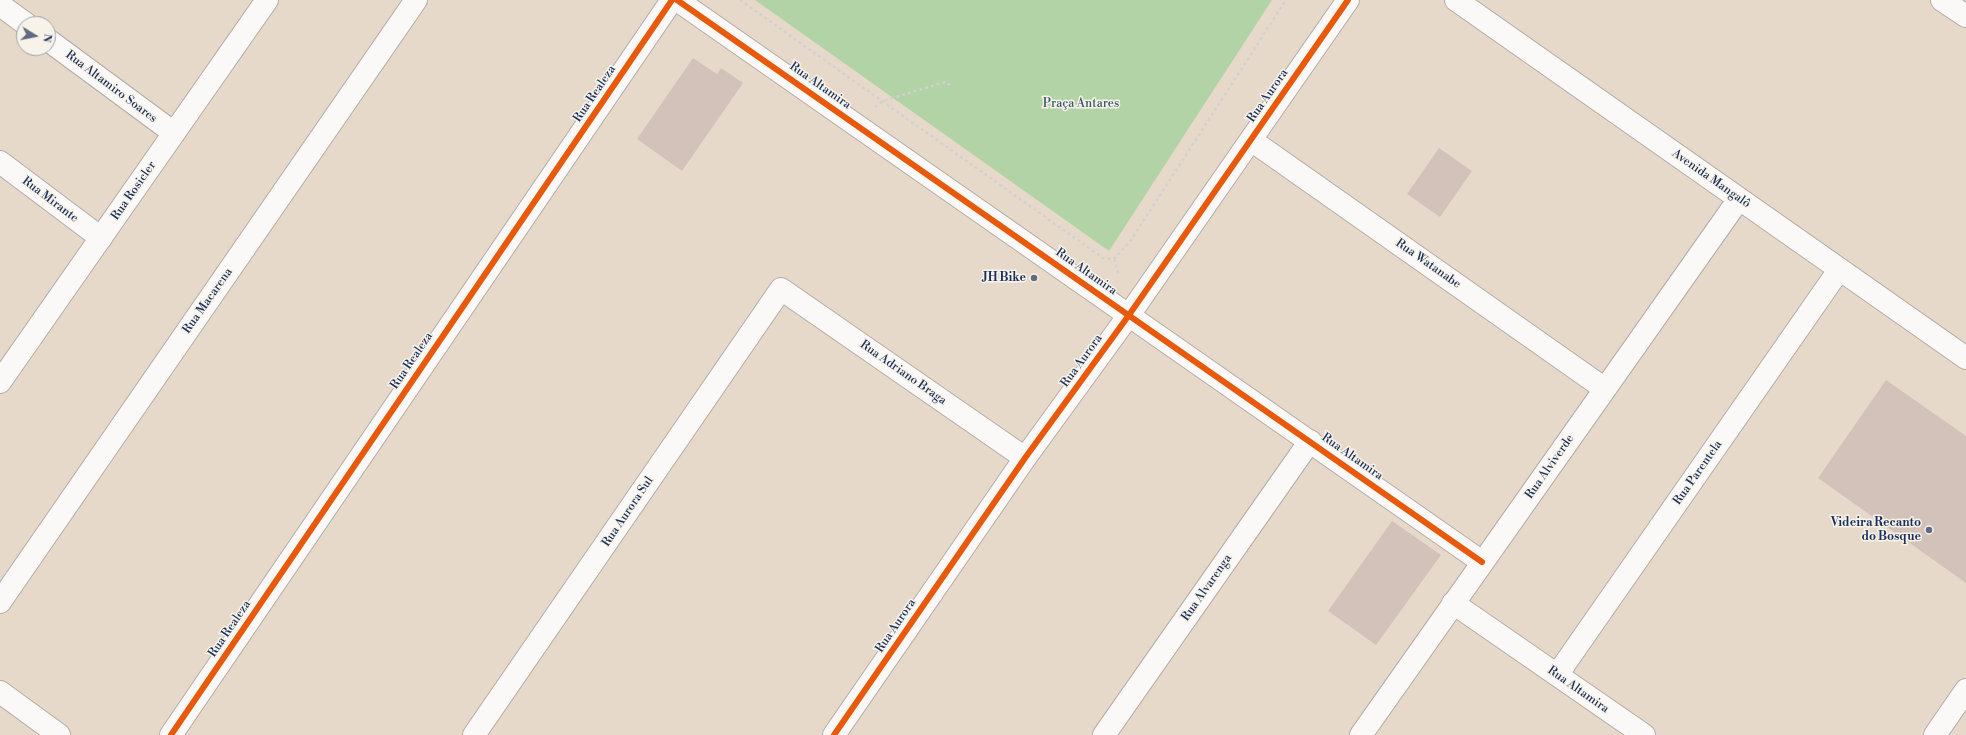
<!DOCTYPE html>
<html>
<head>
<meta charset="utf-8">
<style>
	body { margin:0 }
	#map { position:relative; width:1966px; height:735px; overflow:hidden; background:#e7d9ca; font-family:"Libre Bodoni",serif }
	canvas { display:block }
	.north { position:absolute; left:16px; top:16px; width:40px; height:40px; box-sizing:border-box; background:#f7f3e8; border:1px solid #9fa5b1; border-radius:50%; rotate:100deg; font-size:11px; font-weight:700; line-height:16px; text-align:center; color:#1b2f5e }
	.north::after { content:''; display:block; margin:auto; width:14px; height:18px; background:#626a84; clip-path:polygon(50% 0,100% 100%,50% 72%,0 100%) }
</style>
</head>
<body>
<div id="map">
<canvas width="1966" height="735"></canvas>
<div class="north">N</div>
</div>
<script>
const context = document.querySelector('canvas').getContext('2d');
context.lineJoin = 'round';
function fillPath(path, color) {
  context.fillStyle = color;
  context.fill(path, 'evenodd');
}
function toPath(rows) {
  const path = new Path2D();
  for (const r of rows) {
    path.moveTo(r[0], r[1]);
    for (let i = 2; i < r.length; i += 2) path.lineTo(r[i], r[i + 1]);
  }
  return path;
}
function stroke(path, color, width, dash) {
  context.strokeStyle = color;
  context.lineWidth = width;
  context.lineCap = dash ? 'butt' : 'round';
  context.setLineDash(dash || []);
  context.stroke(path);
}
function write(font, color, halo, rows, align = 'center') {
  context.font = font + ' "Libre Bodoni",serif';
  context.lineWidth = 3;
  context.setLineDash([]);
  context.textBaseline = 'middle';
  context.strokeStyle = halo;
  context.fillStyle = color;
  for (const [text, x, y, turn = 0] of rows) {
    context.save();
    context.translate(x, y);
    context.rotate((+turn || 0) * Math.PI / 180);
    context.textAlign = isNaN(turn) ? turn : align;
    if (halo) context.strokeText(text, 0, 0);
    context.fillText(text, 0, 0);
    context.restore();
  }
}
fillPath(toPath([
	[755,0,1272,0,1109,251]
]), '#b2d3a6');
fillPath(toPath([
	[693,58,717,74,721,68,743,83,682,171,637,139],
	[1439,148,1472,171,1440,217,1407,194],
	[1886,380,1966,436,1966,583,1818,478],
	[1392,521,1441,555,1376,645,1328,611]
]), '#d3c2ba');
const street = toPath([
	[677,0,1482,562],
	[1942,0,1966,16],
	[0,5,26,24],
	[48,40,174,133],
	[1251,140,1605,389],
	[0,162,101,238],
	[0,602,416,0],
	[1453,603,1644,735],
	[1557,675,1839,270],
	[171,735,672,0],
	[474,735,781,289,1025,458],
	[1104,735,1310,441],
	[1361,735,1739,199]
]);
const secondary = toPath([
	[1456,0,1966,358],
	[0,382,267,0],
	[0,692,59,735],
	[834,735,1025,458,1129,315,1348,0],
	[1935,735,1966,690]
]);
stroke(street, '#b3aca7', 24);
stroke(secondary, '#b3aca7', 24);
stroke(toPath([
	[740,0,1103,258,1114,259,1131,240,1286,0],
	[875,107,883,101,945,82,953,87],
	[1114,259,1119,276]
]), '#d3d0d0', 2.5, [3, 3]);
stroke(street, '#fbf9f7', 22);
stroke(secondary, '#fbf9f7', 22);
stroke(toPath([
	[677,0,1482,562],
	[171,735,672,0],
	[834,735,1025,458,1129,315,1348,0]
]), '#e8590c', 6);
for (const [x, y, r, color] of [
	[1034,278,4,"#626a84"],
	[1929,530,4,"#626a84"]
]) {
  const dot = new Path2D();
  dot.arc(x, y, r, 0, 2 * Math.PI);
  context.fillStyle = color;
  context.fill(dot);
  stroke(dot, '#f7f3e8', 1.5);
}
write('12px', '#1b2f5e', '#f7f3e8', [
	["Rua Altamira",820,86,35],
	["Rua Altamiro Soares",111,87,37],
	["Rua Realeza",595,94,-56],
	["Rua Aurora",1268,96,-55],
	["Avenida Mangalô",1711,179,35],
	["Rua Rosicler",134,191,-55],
	["Rua Mirante",50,200,37],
	["Rua Watanabe",1428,264,35],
	["Rua Altamira",1086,272,35],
	["Rua Macarena",208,301,-55],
	["Rua Realeza",412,361,-56],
	["Rua Aurora",1082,361,-54],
	["Rua Adriano Braga",903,373,35],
	["Rua Altamira",1352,457,35],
	["Rua Alviverde",1550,467,-55],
	["Rua Parentela",1698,473,-55],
	["Rua Aurora Sul",628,512,-56],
	["Rua Alvarenga",1207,588,-55],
	["Rua Aurora",896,626,-56],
	["Rua Realeza",230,629,-56],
	["Rua Altamira",1578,690,35]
]);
write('12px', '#365769', '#f7f3e8', [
	["Praça Antares",1081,104]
]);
write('bold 12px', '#1b2f5e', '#f7f3e8', [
	["JH Bike",1026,278],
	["Videira Recanto",1921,523],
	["do Bosque",1921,537]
], 'right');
</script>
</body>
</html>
